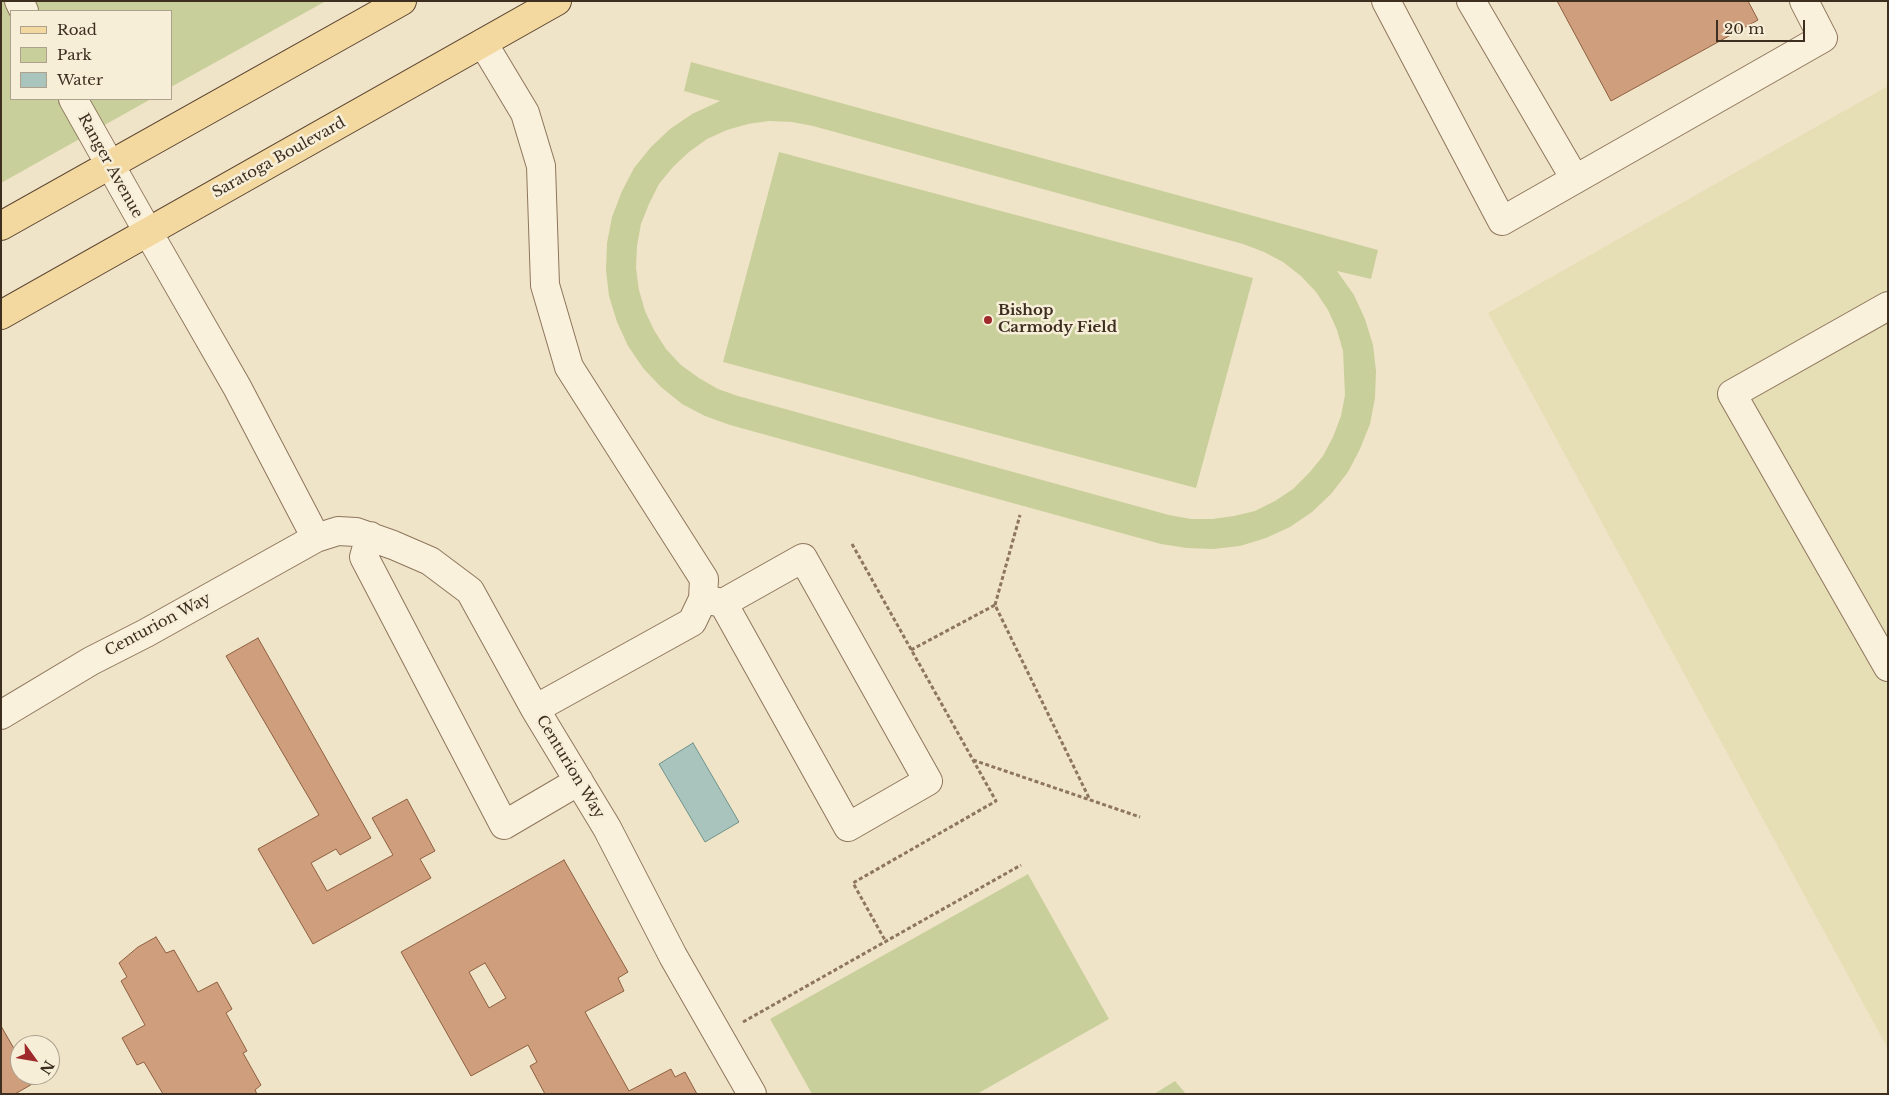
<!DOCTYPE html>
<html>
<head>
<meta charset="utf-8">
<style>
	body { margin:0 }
	#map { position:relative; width:1889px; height:1095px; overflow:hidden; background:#f0e4c8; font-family:"Libre Baskerville",serif }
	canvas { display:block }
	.frame { position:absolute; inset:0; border:2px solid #3d2e20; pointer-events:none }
	.legend { position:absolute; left:10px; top:10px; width:162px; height:90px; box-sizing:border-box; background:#f7eed8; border:1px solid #ada18e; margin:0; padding:6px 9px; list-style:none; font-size:15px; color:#3d2e20 }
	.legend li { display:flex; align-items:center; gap:10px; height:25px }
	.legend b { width:25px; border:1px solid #ada18e }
	.north { position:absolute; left:10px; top:1035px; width:50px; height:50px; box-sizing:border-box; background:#f7eed8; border:1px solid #ada18e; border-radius:50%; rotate:122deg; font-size:14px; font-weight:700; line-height:20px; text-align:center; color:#3d2e20 }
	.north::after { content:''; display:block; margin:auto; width:18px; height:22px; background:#9e2a2b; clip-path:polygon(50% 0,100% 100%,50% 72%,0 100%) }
	.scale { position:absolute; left:1716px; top:20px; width:89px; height:22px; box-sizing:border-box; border:2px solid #3d2e20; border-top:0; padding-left:6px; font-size:15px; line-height:18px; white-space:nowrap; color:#3d2e20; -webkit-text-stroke:4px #f7eed8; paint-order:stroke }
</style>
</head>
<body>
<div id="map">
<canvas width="1889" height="1095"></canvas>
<div class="frame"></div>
<ul class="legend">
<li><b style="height:6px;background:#f3d9a0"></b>Road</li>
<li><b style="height:14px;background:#c9cf9b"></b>Park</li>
<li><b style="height:14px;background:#a9c4bc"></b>Water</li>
</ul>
<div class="north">N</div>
<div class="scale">20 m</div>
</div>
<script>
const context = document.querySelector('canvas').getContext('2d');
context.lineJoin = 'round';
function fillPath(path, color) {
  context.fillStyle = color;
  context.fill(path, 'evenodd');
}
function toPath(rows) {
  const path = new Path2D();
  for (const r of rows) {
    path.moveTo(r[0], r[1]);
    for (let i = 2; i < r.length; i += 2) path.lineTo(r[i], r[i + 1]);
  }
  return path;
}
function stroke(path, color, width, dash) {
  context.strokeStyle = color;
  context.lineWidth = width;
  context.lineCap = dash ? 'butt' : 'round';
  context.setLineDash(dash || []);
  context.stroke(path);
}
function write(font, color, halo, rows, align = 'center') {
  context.font = font + ' "Libre Baskerville",serif';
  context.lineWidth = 5;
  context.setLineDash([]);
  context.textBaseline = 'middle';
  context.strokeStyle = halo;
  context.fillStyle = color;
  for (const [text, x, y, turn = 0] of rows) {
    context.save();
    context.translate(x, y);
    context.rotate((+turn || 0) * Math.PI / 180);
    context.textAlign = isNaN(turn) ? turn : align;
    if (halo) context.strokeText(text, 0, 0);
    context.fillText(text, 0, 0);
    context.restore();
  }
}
fillPath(toPath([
	[1888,86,1888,1049,1488,313]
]), '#e6deb5');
fillPath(toPath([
	[1,1,326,1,171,87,171,11,11,11,11,99,151,99,1,183],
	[691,62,1378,250,1371,279,1337,271,1354,295,1365,319,1373,345,1376,371,1375,398,1370,424,1360,449,1348,472,1331,494,1312,512,1290,527,1266,538,1240,546,1214,549,1187,548,1161,544,730,425,705,416,682,404,661,387,643,368,628,346,617,322,609,296,606,270,607,243,612,217,622,191,634,168,651,147,670,129,692,114,720,101,684,91],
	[769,121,792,122,813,126,1243,244,1264,252,1283,262,1301,276,1316,292,1328,310,1337,330,1343,351,1345,395,1341,416,1333,437,1323,456,1309,473,1293,489,1275,501,1255,511,1234,516,1212,519,1191,519,1169,515,738,396,718,389,699,378,681,365,666,349,654,330,645,311,639,290,636,268,637,246,641,224,649,204,659,184,673,167,689,152,707,139,727,130,748,124],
	[779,152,1253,278,1196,488,723,362],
	[1028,874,1109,1019,977,1094,812,1094,770,1019],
	[1175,1081,1186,1094,1154,1094]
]), '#c9cf9b');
const water = toPath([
	[693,743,739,822,705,842,659,764,693,743]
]);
fillPath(water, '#a9c4bc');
stroke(water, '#6f938a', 1);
const building = toPath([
	[1557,1,1748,1,1758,20,1611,101,1557,1],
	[258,638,371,838,340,855,336,849,311,863,327,891,393,855,372,818,407,799,435,851,420,859,431,878,313,944,258,849,319,815,226,656,258,638],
	[564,860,628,972,618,978,624,991,585,1012,629,1091,671,1069,675,1077,685,1072,697,1094,545,1094,530,1066,537,1062,528,1045,471,1076,401,952,564,860],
	[485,963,506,998,489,1008,469,972,485,963],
	[156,937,166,953,174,950,198,992,217,982,232,1009,226,1013,247,1051,243,1053,261,1085,255,1090,257,1094,163,1094,144,1062,137,1065,122,1038,145,1025,121,981,127,977,119,963,138,947,156,937],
	[1,1026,20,1059,20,1075,29,1075,34,1083,15,1094,1,1094,1,1026]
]);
fillPath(building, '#cf9f7d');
stroke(building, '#8d5f41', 1);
const minor = toPath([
	[19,1,24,11],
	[1386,1,1502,221,1823,38,1804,1],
	[1471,1,1575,179],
	[483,43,525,113,541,166,545,285,569,367,704,579,703,599,692,622,535,709],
	[73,99,148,232,237,387,316,538],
	[1888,306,1732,394,1888,667],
	[370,536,364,557,504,825,579,781],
	[703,599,723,603,803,558,928,781,848,827,723,603],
	[1,715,91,661,146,633,316,538,338,531,356,532,393,545,430,561,470,591,535,709,607,828,673,956,752,1094]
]);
const major = toPath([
	[1,226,402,1],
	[1,315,557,1]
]);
stroke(minor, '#8d765c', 30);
stroke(major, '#5b4430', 30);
stroke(toPath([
	[852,544,996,801,853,883,886,942],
	[995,605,1020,515],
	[911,650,995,605,1090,800],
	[973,760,1140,817],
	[743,1022,1021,865]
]), '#8d765c', 3, [4, 2.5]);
stroke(minor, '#faf1dc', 28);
stroke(major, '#f3d9a0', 28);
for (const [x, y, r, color] of [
	[988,320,5,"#9e2a2b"]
]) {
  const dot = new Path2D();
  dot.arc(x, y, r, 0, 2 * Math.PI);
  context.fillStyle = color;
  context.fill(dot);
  stroke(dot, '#f7eed8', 2);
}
write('15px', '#3d2e20', '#f7eed8', [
	["Saratoga Boulevard",279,158,-29],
	["Ranger Avenue",110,166,61],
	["Centurion Way",158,625,-28],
	["Centurion Way",570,767,59]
]);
write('bold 15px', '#3d2e20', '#f7eed8', [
	["Bishop",998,311],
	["Carmody Field",998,328]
], 'left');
</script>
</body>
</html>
